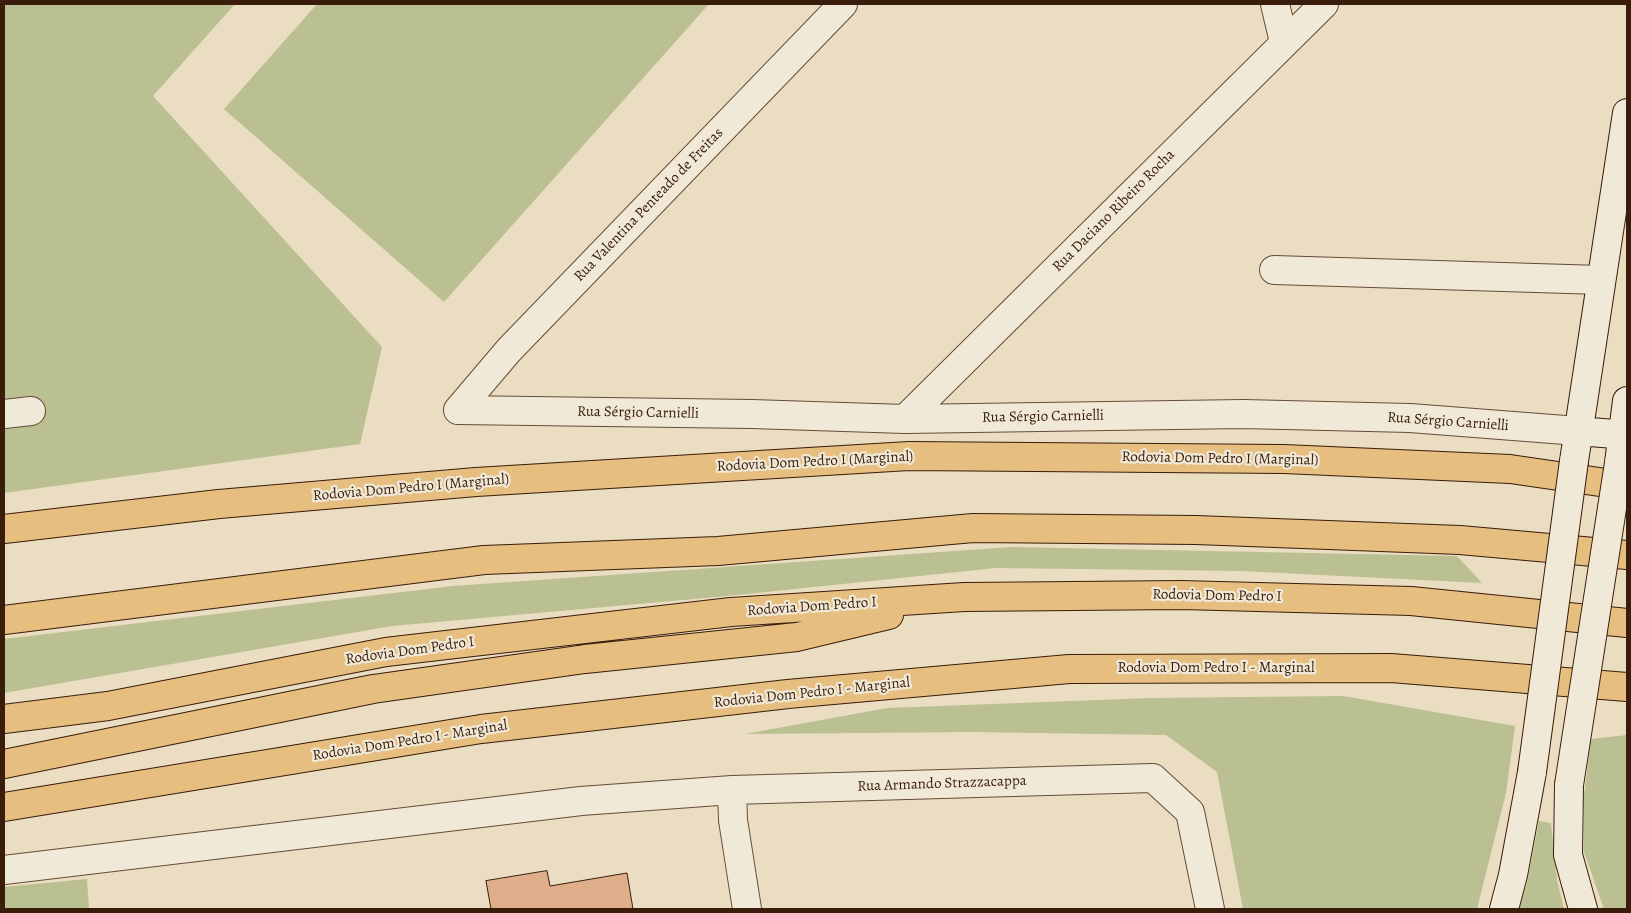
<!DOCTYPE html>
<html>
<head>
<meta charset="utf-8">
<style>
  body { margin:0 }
  #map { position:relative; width:1631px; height:913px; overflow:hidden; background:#eaddc1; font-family:Alegreya,serif }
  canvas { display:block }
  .frame { position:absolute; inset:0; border:5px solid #391c09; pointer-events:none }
</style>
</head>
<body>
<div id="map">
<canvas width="1631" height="913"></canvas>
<div class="frame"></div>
</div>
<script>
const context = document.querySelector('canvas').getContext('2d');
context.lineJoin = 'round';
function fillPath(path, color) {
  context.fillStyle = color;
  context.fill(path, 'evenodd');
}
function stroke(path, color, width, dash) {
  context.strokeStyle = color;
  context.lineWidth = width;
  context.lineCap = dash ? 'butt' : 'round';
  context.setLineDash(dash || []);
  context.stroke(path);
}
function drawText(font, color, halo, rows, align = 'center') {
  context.font = font + ' Alegreya,serif';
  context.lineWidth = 4.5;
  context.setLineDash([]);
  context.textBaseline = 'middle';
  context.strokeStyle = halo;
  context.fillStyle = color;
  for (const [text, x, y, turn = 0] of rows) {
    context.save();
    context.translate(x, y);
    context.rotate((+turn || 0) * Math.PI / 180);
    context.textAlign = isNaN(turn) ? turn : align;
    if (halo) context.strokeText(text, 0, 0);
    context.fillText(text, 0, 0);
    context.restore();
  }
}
fillPath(new Path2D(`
  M 4,4 L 235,4 L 153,96 L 382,347 L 360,444 L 4,493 Z
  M 317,4 L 709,4 L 444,302 L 224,109 Z
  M 1012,547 L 1457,556 L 1482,583 L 1241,571 L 996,568 L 728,596 L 392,626 L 4,693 L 4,639 L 453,586 Z
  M 1343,696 L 1515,726 L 1506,793 L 1477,909 L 1243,909 L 1217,772 L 1166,735 L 972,732 L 745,734 L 887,708 L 1151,698 Z
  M 1627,735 L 1627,909 L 1604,909 L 1584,852 L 1584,796 L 1591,739 Z
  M 1539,821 L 1551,823 L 1557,880 L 1564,909 L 1519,909 L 1527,883 Z
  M 87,879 L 89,909 L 4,909 L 4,887 Z`), '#bac091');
const building = new Path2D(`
  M 547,871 L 550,886 L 627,873 L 633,909 L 491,909 L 486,881 Z`);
fillPath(building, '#dfaf8c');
stroke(building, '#391c09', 1);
const street = new Path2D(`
  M 1275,4 L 1284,42
  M 1274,270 L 1601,280
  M 458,410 L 752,414 L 905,419 L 1243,414 L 1410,418 L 1578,431
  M 458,410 L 509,350 L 843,4
  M 4,414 L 31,411
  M 905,419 L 1324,4
  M 732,790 L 733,820 L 747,909
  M 4,870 L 581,801 L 732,790 L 1153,778 L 1190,812 L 1210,909`);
const secondary = new Path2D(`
  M 1578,431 L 1627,435
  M 1574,461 L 1627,113
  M 1619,463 L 1627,401
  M 1569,785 L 1568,855 L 1583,909
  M 1504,909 L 1513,875 L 1532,772`);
const highway = new Path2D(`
  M 4,529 L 219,504 L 476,482 L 909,456 L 1284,459 L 1510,469 L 1627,486
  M 4,620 L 484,560 L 718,551 L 973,528 L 1196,530 L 1460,540 L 1627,555
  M 4,719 L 108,706 L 386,652 L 731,612 L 964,597 L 1181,595 L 1411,601 L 1627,623
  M 4,764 L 373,689 L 585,659 L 797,637 L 889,615
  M 4,807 L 481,729 L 788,694 L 1069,669 L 1391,668 L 1627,687`);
stroke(street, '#654c37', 30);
stroke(secondary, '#391c09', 30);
stroke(highway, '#391c09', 30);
stroke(street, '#f1e9d7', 28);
stroke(secondary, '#f1e9d7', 28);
stroke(highway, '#e5be80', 28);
const secondaryBridge = new Path2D(`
  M 1532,772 L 1574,461
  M 1569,785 L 1619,463`);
stroke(secondaryBridge, '#391c09', 30, []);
stroke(secondaryBridge, '#f1e9d7', 28);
drawText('15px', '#391c09', '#f1e9d7', [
  ["Rua Valentina Penteado de Freitas",649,205,-46],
  ["Rua Daciano Ribeiro Rocha",1114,211,-45],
  ["Rua Sérgio Carnielli",638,413,1],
  ["Rua Sérgio Carnielli",1043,417,-1],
  ["Rua Sérgio Carnielli",1448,422,4],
  ["Rodovia Dom Pedro I (Marginal)",1220,459,1],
  ["Rodovia Dom Pedro I (Marginal)",815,462,-3],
  ["Rodovia Dom Pedro I (Marginal)",411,488,-5],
  ["Rodovia Dom Pedro I",1217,596,1],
  ["Rodovia Dom Pedro I",812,607,-4],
  ["Rodovia Dom Pedro I",410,651,-8],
  ["Rodovia Dom Pedro I - Marginal",1216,668],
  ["Rodovia Dom Pedro I - Marginal",812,693,-6],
  ["Rodovia Dom Pedro I - Marginal",410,741,-9],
  ["Rua Armando Strazzacappa",942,784,-2]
]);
</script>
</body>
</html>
